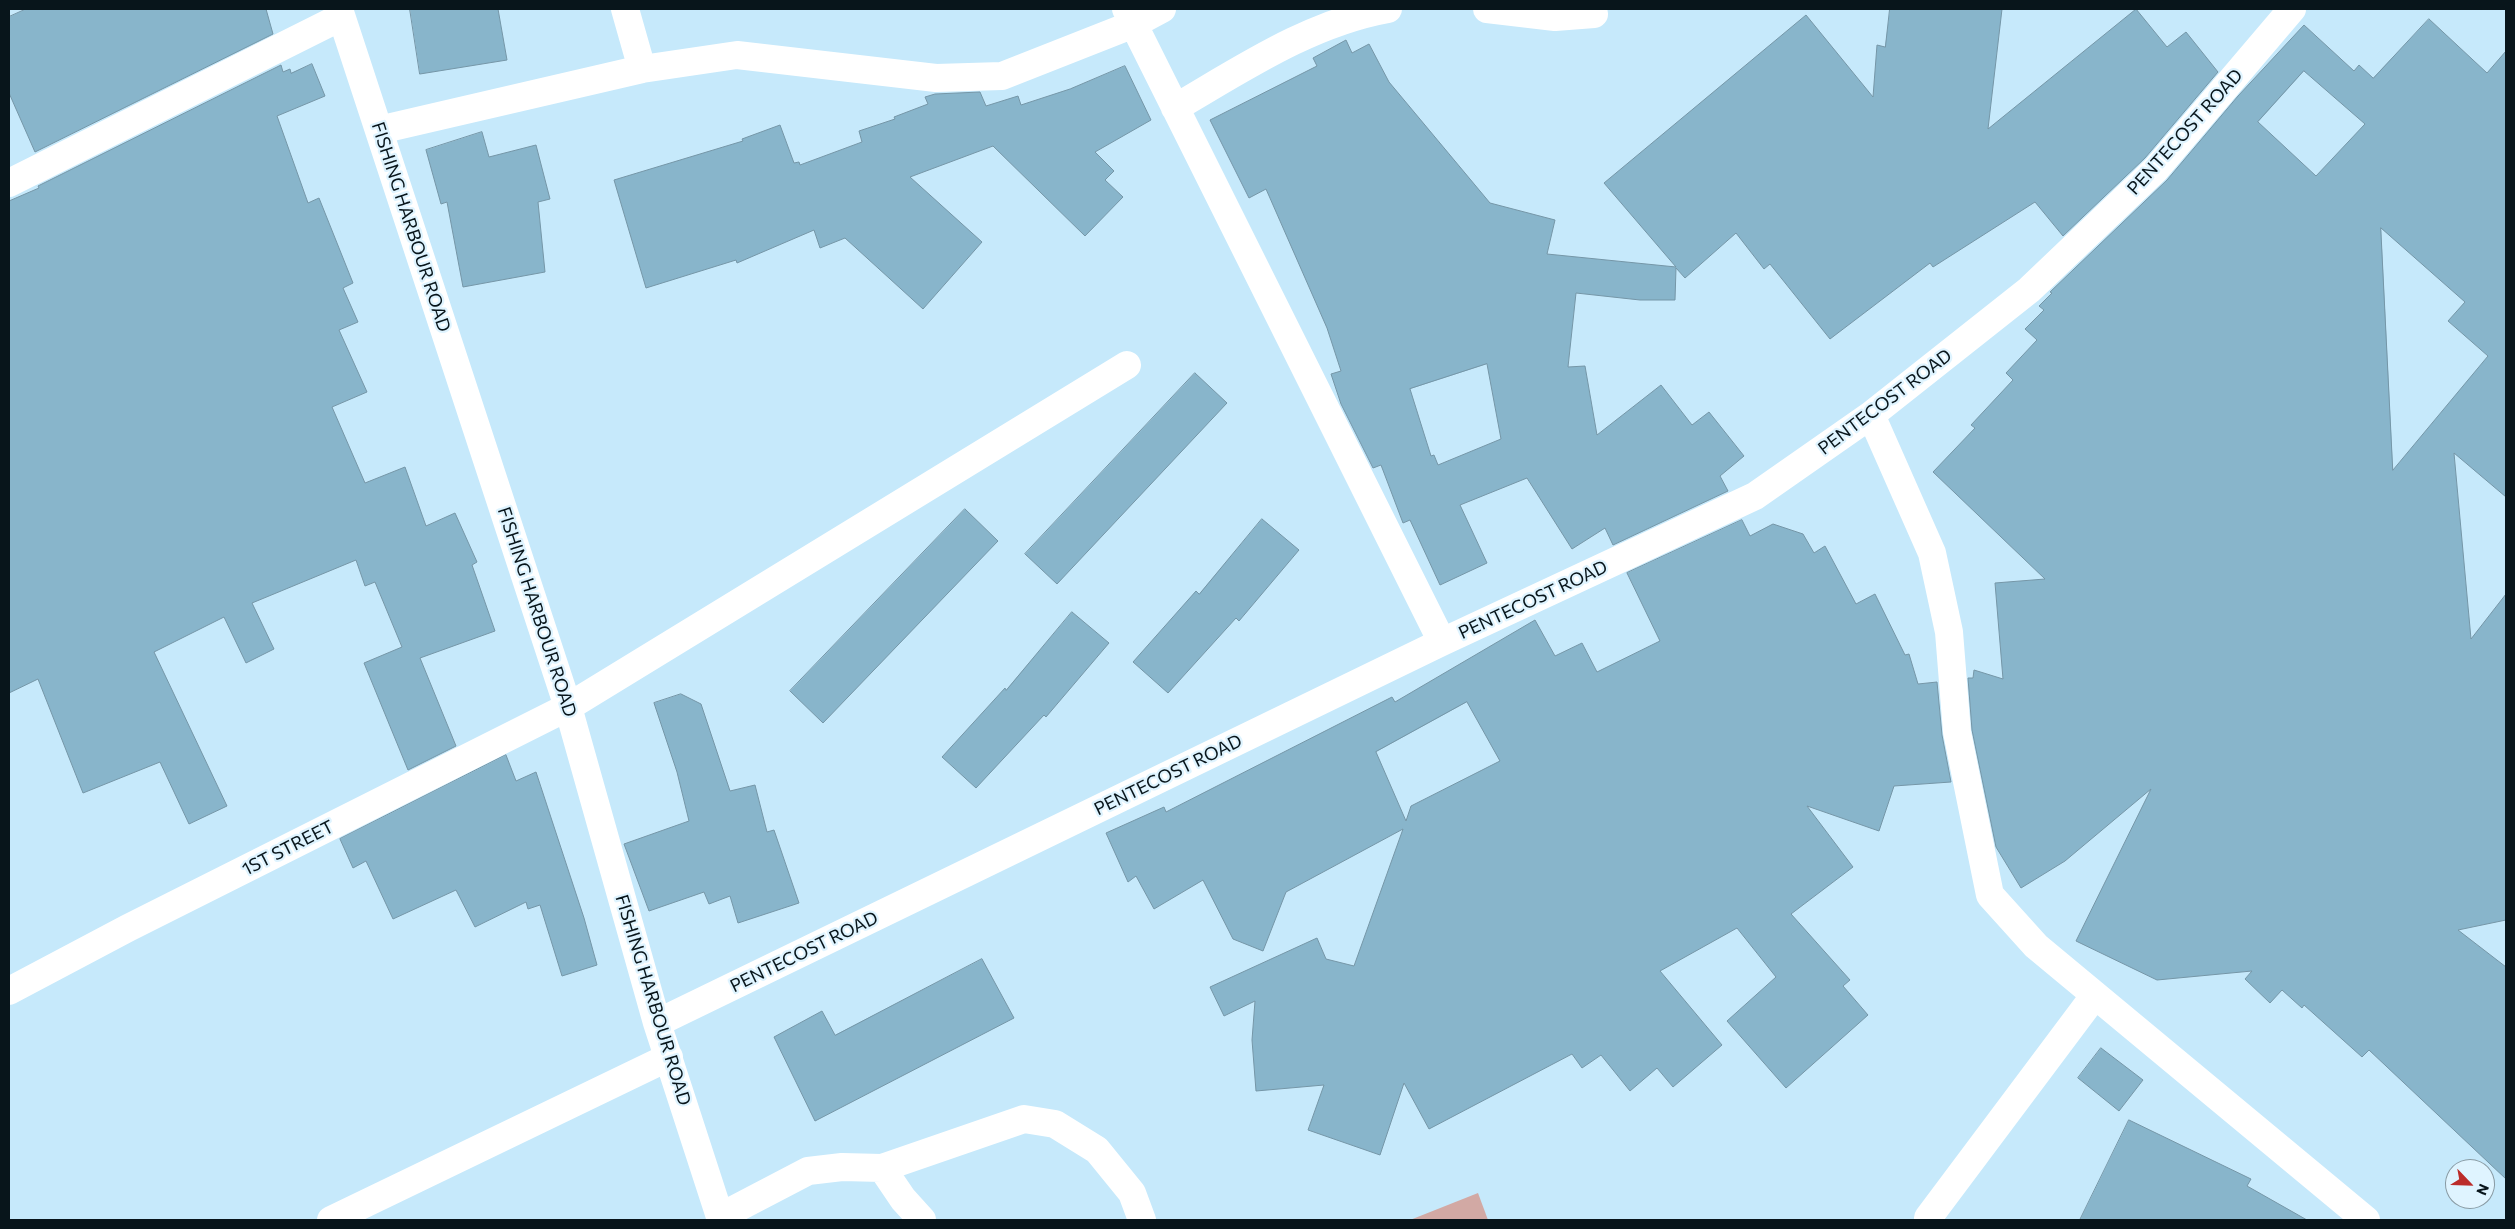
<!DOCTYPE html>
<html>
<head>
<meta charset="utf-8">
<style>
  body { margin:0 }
  #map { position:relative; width:2515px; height:1229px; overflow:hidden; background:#c6e9fb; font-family:Commissioner,sans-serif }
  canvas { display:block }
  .frame { position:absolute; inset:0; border:10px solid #08151b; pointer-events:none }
  .north { position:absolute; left:2445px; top:1159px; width:50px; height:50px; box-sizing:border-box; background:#dff4ff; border:1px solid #899ba4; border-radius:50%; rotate:114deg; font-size:14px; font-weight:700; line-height:20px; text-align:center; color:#08151b }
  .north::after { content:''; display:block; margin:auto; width:18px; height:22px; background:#bb2c2a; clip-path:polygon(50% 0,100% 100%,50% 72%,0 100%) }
</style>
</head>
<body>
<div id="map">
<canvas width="2515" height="1229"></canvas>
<div class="frame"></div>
<div class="north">N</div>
</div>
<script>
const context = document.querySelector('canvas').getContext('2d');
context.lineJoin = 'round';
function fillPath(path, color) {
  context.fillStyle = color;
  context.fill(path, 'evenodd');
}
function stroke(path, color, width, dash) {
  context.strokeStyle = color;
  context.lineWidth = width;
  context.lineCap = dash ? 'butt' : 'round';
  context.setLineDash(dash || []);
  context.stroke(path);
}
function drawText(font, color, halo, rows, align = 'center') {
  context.font = font + ' Commissioner,sans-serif';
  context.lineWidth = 4.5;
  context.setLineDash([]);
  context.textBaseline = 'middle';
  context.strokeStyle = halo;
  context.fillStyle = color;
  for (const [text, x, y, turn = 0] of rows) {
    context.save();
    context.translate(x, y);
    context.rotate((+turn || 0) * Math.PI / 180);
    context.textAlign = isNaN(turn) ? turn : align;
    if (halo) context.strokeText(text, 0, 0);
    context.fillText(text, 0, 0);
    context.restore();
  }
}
fillPath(new Path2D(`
  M 1478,1193 L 1488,1220 L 1410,1220 Z`), '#d2a9a4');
const building = new Path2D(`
  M 26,9 L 266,9 L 273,34 L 35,152 L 9,93 L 9,17 Z
  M 410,9 L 498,9 L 507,60 L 420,74 Z
  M 1890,9 L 2002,9 L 1988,129 L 2136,9 L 2167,47 L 2186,32 L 2218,72 L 2145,158 L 2063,236 L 2035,202 L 1933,267 L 1930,263 L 1830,339 L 1770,264 L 1764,269 L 1736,233 L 1685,278 L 1676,268 L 1675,300 L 1640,300 L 1576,293 L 1568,367 L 1585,366 L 1597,435 L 1661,385 L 1692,425 L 1709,412 L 1744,456 L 1720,476 L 1728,491 L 1613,545 L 1605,528 L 1572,549 L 1527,478 L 1460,505 L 1487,563 L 1440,585 L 1410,520 L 1403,523 L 1381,465 L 1373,468 L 1341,404 L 1331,374 L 1341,371 L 1327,328 L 1266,189 L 1249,198 L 1210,120 L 1317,66 L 1313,58 L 1346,40 L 1352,53 L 1369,44 L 1389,82 L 1490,203 L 1555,220 L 1547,254 L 1676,267 L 1604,183 L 1806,15 L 1873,97 L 1877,45 L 1885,47 ZM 1487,364 L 1501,439 L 1438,465 L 1434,455 L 1431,456 L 1410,389 Z
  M 2429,19 L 2487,73 L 2506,51 L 2506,497 L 2454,453 L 2471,639 L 2506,594 L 2506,920 L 2458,930 L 2506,967 L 2506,1179 L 2369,1050 L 2362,1057 L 2304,1005 L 2302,1008 L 2282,990 L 2270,1003 L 2245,979 L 2252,971 L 2157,980 L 2076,941 L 2151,789 L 2065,861 L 2021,888 L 1996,847 L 1972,730 L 1968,678 L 1973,678 L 1974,670 L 2003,679 L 1995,583 L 2045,579 L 1933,472 L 1975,428 L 1971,425 L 2013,380 L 2006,373 L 2037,340 L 2025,329 L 2044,310 L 2039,306 L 2052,293 L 2050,292 L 2167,180 L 2238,96 L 2304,25 L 2354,71 L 2359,65 L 2373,78 ZM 2304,71 L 2365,124 L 2316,176 L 2258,122 ZM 2381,228 L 2465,302 L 2448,321 L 2488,356 L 2393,470 Z
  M 312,64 L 325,96 L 277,116 L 308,203 L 319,198 L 353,283 L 343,288 L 358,322 L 339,330 L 367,392 L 332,407 L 365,483 L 405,467 L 426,526 L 455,513 L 477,562 L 472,565 L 495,631 L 420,658 L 456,746 L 408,770 L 364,663 L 402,647 L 375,582 L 365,586 L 356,560 L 252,603 L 274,649 L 246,663 L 224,617 L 154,652 L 227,806 L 189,824 L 160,762 L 83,793 L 38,679 L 9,693 L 9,201 L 39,188 L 38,186 L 281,65 L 283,72 L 290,69 L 291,73 Z
  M 1125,66 L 1151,120 L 1095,152 L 1114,171 L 1105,180 L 1123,197 L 1085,236 L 993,146 L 910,177 L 982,242 L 923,309 L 845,238 L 820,248 L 814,230 L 737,263 L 736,260 L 646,288 L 614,180 L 743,141 L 742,139 L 780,125 L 794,163 L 799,162 L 800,165 L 862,142 L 859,131 L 895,119 L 894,117 L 928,104 L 925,97 L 935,94 L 980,92 L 986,106 L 1018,96 L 1021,105 L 1070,89 Z
  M 482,132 L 489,157 L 536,145 L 550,199 L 538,202 L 545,272 L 463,287 L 447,202 L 441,204 L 426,150 Z
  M 1195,373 L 1227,403 L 1057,584 L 1025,554 Z
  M 965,509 L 998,541 L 823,723 L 790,691 Z
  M 1262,519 L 1299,550 L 1239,621 L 1236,618 L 1168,693 L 1133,662 L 1196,591 L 1199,594 Z
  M 1742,520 L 1750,536 L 1773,524 L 1803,534 L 1814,553 L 1825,546 L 1856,604 L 1875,594 L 1905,655 L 1909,654 L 1918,684 L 1937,682 L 1942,735 L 1951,782 L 1894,786 L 1879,831 L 1807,806 L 1853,867 L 1791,914 L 1850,980 L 1843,986 L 1868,1015 L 1786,1088 L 1727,1021 L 1776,977 L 1737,928 L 1660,971 L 1722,1045 L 1673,1087 L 1657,1068 L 1630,1091 L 1601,1055 L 1582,1068 L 1572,1054 L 1429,1129 L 1404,1083 L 1380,1155 L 1308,1130 L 1324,1085 L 1256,1091 L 1252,1040 L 1255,1001 L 1224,1016 L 1210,987 L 1317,938 L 1326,959 L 1354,966 L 1403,829 L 1286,892 L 1263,951 L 1233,939 L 1203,880 L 1154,909 L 1136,876 L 1128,882 L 1106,833 L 1164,807 L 1166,812 L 1392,697 L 1395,702 L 1535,620 L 1555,656 L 1582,643 L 1597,672 L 1660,641 L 1627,573 ZM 1467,702 L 1500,761 L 1411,806 L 1406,821 L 1376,752 Z
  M 1072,612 L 1109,643 L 1046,717 L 1044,715 L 976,788 L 942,757 L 1005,688 L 1006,690 Z
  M 681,694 L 701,704 L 730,791 L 755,785 L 767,832 L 774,830 L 799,903 L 738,923 L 730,896 L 709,904 L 704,892 L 649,911 L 624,844 L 689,821 L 677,772 L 654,703 Z
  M 506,755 L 516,781 L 536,772 L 584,918 L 597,965 L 562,976 L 540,905 L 528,909 L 526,902 L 475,927 L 456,890 L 393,919 L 366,861 L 353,868 L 340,839 Z
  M 982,959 L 1014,1018 L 815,1121 L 774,1037 L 822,1011 L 835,1035 Z
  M 2101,1048 L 2143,1080 L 2119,1111 L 2078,1078 Z
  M 2129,1120 L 2251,1179 L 2247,1186 L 2307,1220 L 2080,1220 Z`);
fillPath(building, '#88b5cb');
stroke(building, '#7596a7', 1);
stroke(new Path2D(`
  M 339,9 L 568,707 L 657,1023 L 721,1220
  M 625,9 L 642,69
  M 1126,9 L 1442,642
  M 1487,9 L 1555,17 L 1594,14
  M 1175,108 C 1242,69 1310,23 1388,9
  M 379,130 L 642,69 L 737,55 L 936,78 L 1002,76 L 1134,24 L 1162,9
  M 9,183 L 341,17
  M 1871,415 L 1932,553 L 1949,632 L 1957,732 L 1990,895 L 2036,946 L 2366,1220
  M 9,991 L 128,928 L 568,707 L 1127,365
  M 657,1023 L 1442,642 L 1755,496 L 1871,415 L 2029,290 L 2156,169 L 2292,9
  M 882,1168 L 1024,1119 L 1055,1124 L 1097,1150 L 1132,1193 L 1142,1220
  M 720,1217 L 808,1171 L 842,1167 L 882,1168 L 903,1199 L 922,1220
  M 1928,1218 L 2095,995
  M 331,1220 L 669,1057`), '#fff', 28);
drawText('18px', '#08151b', '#dff4ff', [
  ["PENTECOST ROAD",2185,132,-48],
  ["FISHING HARBOUR ROAD",411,227,72],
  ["PENTECOST ROAD",1885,402,-37],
  ["PENTECOST ROAD",1533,600,-25],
  ["FISHING HARBOUR ROAD",537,612,72],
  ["PENTECOST ROAD",1168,775,-26],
  ["1ST STREET",288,848,-27],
  ["PENTECOST ROAD",804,952,-26],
  ["FISHING HARBOUR ROAD",653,1000,73]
]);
</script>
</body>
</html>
